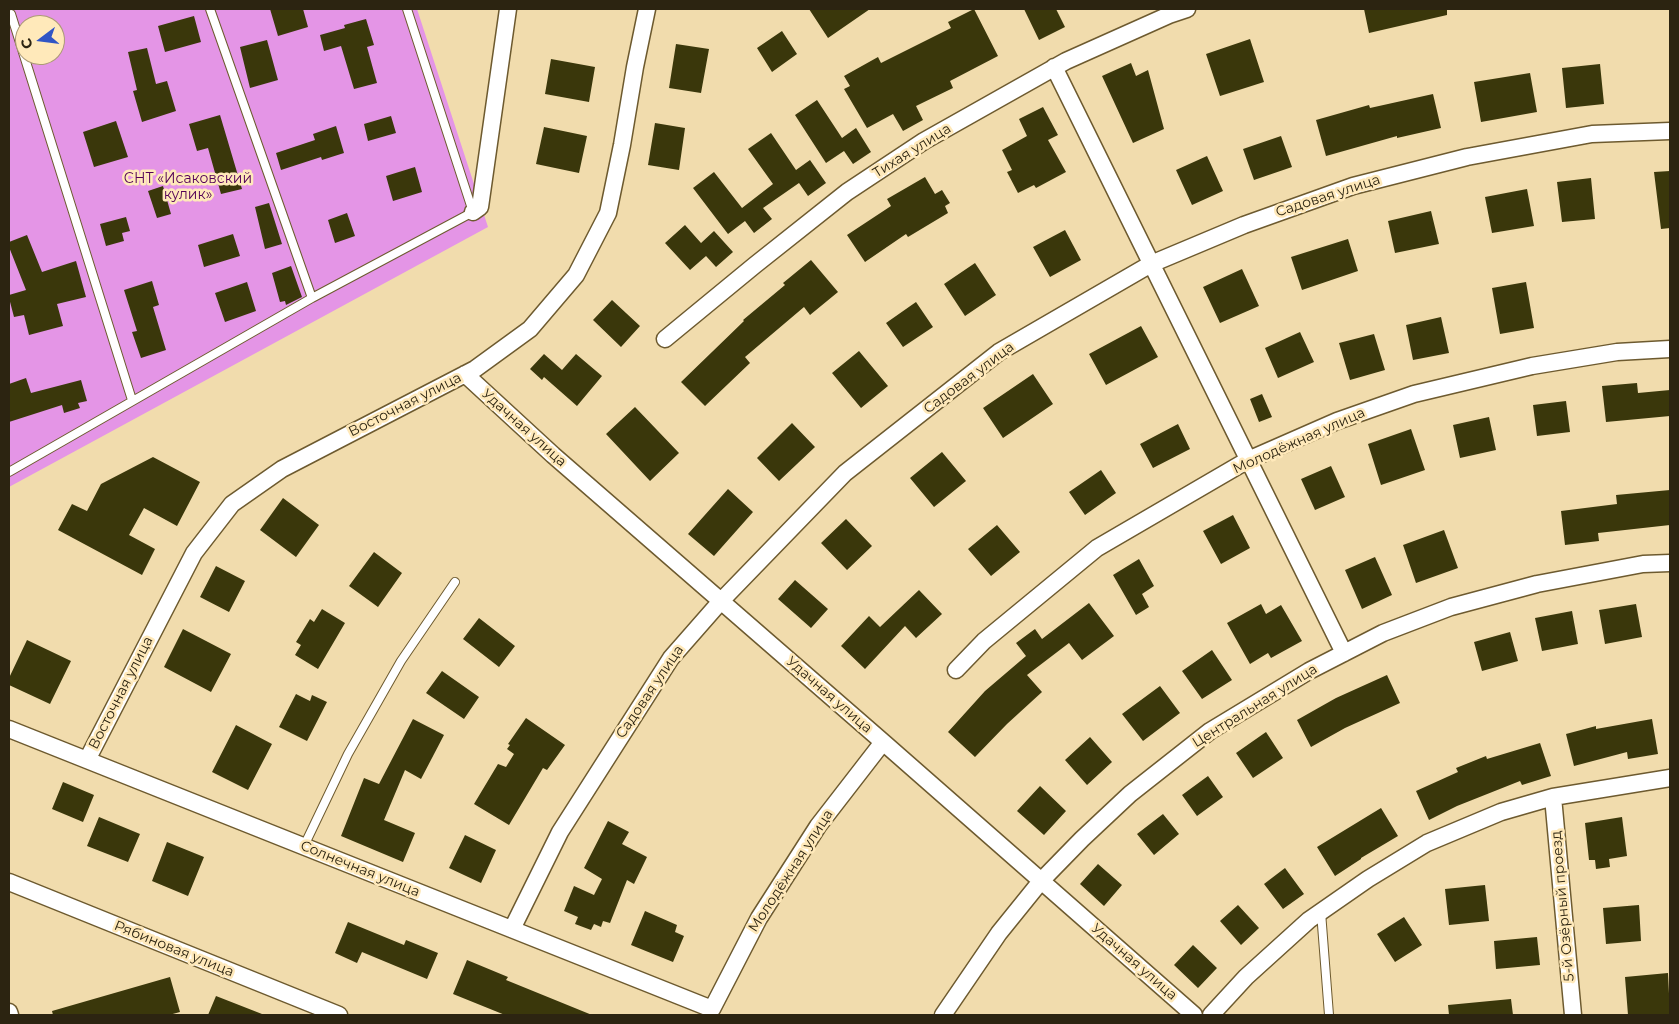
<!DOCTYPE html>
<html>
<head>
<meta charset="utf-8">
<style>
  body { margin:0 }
  #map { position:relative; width:1679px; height:1024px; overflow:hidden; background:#f1dcad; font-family:Montserrat,sans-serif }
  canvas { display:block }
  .frame { position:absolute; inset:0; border:10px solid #2c2411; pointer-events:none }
  .north { position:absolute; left:15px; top:15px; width:50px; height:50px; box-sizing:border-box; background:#ffe9ba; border:1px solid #ab9a76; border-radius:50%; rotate:255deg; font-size:14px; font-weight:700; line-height:20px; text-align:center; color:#2c2411 }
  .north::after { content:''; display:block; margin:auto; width:18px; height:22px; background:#3055c5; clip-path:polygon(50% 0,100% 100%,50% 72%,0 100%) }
</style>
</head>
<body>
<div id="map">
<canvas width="1679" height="1024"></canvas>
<div class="frame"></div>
<div class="north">С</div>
</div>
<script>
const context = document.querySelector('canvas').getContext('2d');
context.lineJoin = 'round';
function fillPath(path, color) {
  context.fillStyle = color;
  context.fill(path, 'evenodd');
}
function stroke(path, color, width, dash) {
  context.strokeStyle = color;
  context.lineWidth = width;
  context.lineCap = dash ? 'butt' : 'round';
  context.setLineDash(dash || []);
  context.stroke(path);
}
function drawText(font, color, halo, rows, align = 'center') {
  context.font = font + ' Montserrat,sans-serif';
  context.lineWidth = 5;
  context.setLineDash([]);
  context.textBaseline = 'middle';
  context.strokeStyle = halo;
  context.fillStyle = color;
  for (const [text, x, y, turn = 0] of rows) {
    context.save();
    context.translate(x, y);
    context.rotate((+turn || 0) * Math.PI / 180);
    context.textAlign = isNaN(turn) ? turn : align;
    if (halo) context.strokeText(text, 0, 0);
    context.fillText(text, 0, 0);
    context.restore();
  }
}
fillPath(new Path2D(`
  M 9,9 L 417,9 L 488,227 L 9,487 ZM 25,25 L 55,25 L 55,55 L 25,55 Z`), '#e495e6');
fillPath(new Path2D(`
  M 270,9 L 303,9 L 308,27 L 278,36 Z
  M 809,9 L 870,9 L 828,38 Z
  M 974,9 L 998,56 L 950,81 L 953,88 L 916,106 L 923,120 L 903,131 L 893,114 L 867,128 L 844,89 L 850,86 L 844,76 L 878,57 L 881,63 L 951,28 L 948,22 Z
  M 1024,9 L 1056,9 L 1065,27 L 1039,40 Z
  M 1364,9 L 1447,9 L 1447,15 L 1369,33 Z
  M 194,16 L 201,42 L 165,52 L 158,26 Z
  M 366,19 L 374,45 L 367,47 L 377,83 L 354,89 L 341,46 L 324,51 L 320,35 L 345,28 L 344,25 Z
  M 782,31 L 797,54 L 772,72 L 757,48 Z
  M 1250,39 L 1264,82 L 1220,96 L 1206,54 Z
  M 267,40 L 278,80 L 250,88 L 240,47 Z
  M 676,44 L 709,49 L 701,93 L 669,88 Z
  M 147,48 L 156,84 L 167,81 L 176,111 L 142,122 L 133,91 L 137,90 L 128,52 Z
  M 551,59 L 595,67 L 589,102 L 545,94 Z
  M 1131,63 L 1136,76 L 1148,70 L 1164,129 L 1133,143 L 1102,76 Z
  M 1600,64 L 1604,104 L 1566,108 L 1562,68 Z
  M 1530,73 L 1537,112 L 1481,122 L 1474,82 Z
  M 1433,94 L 1441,128 L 1397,138 L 1397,136 L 1326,156 L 1316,120 L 1369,105 L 1370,108 Z
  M 817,100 L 842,138 L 856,128 L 871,152 L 853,164 L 844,151 L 826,163 L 795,115 Z
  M 1043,107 L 1058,135 L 1048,140 L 1066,172 L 1036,188 L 1034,185 L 1018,193 L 1007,172 L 1012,170 L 1002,150 L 1027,136 L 1019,119 Z
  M 220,115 L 242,189 L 221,194 L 208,148 L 197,151 L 189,124 Z
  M 391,116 L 396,133 L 368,141 L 364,124 Z
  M 116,121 L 128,157 L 94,167 L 83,132 Z
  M 655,123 L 685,128 L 679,170 L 648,165 Z
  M 336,126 L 344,153 L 322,160 L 321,157 L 281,170 L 276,153 L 315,140 L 313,134 Z
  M 544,127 L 587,136 L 579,173 L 536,164 Z
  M 771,133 L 796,170 L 810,160 L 826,183 L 808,196 L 799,183 L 763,208 L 772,219 L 754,233 L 745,221 L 728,234 L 693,188 L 714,172 L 742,208 L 773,184 L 748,149 Z
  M 1281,136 L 1292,167 L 1254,180 L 1243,149 Z
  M 1207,156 L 1223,191 L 1192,205 L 1176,170 Z
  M 415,167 L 422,192 L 393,201 L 386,176 Z
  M 1670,171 L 1670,228 L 1661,229 L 1654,172 Z
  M 925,177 L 935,194 L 942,190 L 950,203 L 945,206 L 948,213 L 908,237 L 906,234 L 865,262 L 847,235 L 891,206 L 887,199 Z
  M 1591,178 L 1595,219 L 1562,222 L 1557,182 Z
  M 163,186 L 171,214 L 157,218 L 148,191 Z
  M 1527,189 L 1534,226 L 1492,233 L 1485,197 Z
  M 269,203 L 282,244 L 265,249 L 255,207 Z
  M 1431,211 L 1439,244 L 1395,253 L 1388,221 Z
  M 347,213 L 355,236 L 335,243 L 328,220 Z
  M 126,217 L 130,231 L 122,233 L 124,241 L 106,246 L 100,224 Z
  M 685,225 L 701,243 L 714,231 L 733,252 L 716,267 L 706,256 L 690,270 L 665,243 Z
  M 1065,230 L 1081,260 L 1050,277 L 1033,247 Z
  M 233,234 L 240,256 L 204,267 L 198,245 Z
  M 27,235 L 42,272 L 76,261 L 86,297 L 57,304 L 63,326 L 29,335 L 24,315 L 14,317 L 9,298 L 9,295 L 26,290 L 9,247 L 9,242 Z
  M 1348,239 L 1358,271 L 1302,290 L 1291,257 Z
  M 811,260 L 838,292 L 810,315 L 804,307 L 745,357 L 750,363 L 705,406 L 681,382 L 744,321 L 743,320 L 785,285 L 783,283 Z
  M 975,263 L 996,295 L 965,316 L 944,284 Z
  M 291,266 L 302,297 L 286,305 L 285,301 L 280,302 L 272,273 Z
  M 1242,269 L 1259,306 L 1220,323 L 1203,287 Z
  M 152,281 L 159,305 L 153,307 L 166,350 L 141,358 L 132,332 L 137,331 L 124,290 Z
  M 247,282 L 256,311 L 225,322 L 215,293 Z
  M 1526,282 L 1534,328 L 1500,334 L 1492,288 Z
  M 612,300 L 640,326 L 621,347 L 593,320 Z
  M 916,302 L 933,327 L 903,347 L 886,323 Z
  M 1441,317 L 1449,353 L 1413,360 L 1406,325 Z
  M 1141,326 L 1158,357 L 1106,385 L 1089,354 Z
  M 1300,332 L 1314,362 L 1278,378 L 1265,348 Z
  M 1374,334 L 1385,370 L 1350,380 L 1339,343 Z
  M 859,351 L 888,386 L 861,408 L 832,373 Z
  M 544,354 L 562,370 L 576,354 L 602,376 L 577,406 L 544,377 L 542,380 L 530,369 Z
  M 1033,374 L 1053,404 L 1003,438 L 983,408 Z
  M 26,378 L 31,393 L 81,380 L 87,401 L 78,403 L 80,408 L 64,413 L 62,405 L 9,422 L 9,384 Z
  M 1637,383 L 1638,393 L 1670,390 L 1670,416 L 1606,422 L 1602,386 Z
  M 1262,394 L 1272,417 L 1259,422 L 1250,399 Z
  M 1566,401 L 1570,432 L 1537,436 L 1533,405 Z
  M 635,407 L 679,453 L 650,481 L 606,434 Z
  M 1489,417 L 1496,450 L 1460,458 L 1453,425 Z
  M 792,423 L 815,447 L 779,481 L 757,458 Z
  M 1178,424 L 1190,449 L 1153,468 L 1140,444 Z
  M 1411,429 L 1425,470 L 1381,485 L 1368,444 Z
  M 942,452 L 966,481 L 934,507 L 910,478 Z
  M 153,457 L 200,482 L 177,526 L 144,508 L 129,535 L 155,549 L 142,575 L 58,530 L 72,504 L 87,511 L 101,484 Z
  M 1331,466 L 1345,497 L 1315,510 L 1301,479 Z
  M 1101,470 L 1116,493 L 1085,515 L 1069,492 Z
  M 728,489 L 753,512 L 714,556 L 688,534 Z
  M 1670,490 L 1670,525 L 1598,533 L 1599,541 L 1565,545 L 1561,511 L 1617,504 L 1616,495 Z
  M 283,498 L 319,525 L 296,557 L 260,530 Z
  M 1233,515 L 1250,548 L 1221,564 L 1203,531 Z
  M 846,519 L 872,546 L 847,570 L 821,543 Z
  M 997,525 L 1020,552 L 991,576 L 968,549 Z
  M 1444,530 L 1458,568 L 1416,583 L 1403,545 Z
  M 374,552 L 402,573 L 378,607 L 349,586 Z
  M 1375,557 L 1392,595 L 1362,609 L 1345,570 Z
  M 1139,559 L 1154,586 L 1142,594 L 1149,607 L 1136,615 L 1113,575 Z
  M 216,566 L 245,581 L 229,612 L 200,597 Z
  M 795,580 L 828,609 L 811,628 L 778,599 Z
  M 919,590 L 942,614 L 916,638 L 905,626 L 865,669 L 841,646 L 869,616 L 880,627 Z
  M 1089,603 L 1114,636 L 1082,660 L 1069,643 L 1027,675 L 1042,692 L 1007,724 L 975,757 L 948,732 L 985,691 L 1026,656 L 1016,643 L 1035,629 L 1042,639 Z
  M 1261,604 L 1266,614 L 1281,605 L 1302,641 L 1271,658 L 1268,653 L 1250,664 L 1227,623 Z
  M 1636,604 L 1642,637 L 1605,644 L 1599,610 Z
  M 322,609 L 345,623 L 318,669 L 295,655 L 301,645 L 296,642 L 310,619 L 314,622 Z
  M 1572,611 L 1578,644 L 1542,651 L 1535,618 Z
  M 479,618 L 515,646 L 499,667 L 463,639 Z
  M 183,629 L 231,654 L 211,692 L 164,667 Z
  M 1510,632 L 1518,661 L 1482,671 L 1474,642 Z
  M 27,640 L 71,661 L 50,704 L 9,685 L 9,678 Z
  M 1212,650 L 1232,680 L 1202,699 L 1182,671 Z
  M 442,671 L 479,697 L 464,719 L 426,693 Z
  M 1387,675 L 1400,703 L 1345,728 L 1311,747 L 1297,720 L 1336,698 Z
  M 1160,686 L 1180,713 L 1143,741 L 1122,714 Z
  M 296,694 L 310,701 L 312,695 L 327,702 L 307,741 L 279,727 Z
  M 526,718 L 565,745 L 547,770 L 543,768 L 509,825 L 474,804 L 498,764 L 506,767 L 514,754 L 507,749 L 510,745 L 508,744 Z
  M 413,719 L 444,735 L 421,779 L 405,770 L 384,820 L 415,833 L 403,862 L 341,836 L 364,778 L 379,784 Z
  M 1652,719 L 1658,754 L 1628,759 L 1627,752 L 1574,766 L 1566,734 L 1596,726 L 1596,729 Z
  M 236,725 L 272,744 L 248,790 L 212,772 Z
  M 1266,732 L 1283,758 L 1253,778 L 1236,753 Z
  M 1090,737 L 1112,762 L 1087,785 L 1065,760 Z
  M 1540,743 L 1551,776 L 1522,785 L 1520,781 L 1457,806 L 1429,820 L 1416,791 L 1458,772 L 1456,768 L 1486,756 L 1487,759 Z
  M 1208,776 L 1223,797 L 1197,816 L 1182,795 Z
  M 63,782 L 94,795 L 83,822 L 52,809 Z
  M 1040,786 L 1066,811 L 1044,835 L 1017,811 Z
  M 1381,808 L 1398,836 L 1361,858 L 1361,859 L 1335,876 L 1317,847 Z
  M 1163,814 L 1179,834 L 1154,855 L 1137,834 Z
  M 99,817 L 140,834 L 128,862 L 87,846 Z
  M 1622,817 L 1627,856 L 1609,859 L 1610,867 L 1596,869 L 1595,860 L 1589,860 L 1585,823 Z
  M 608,821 L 629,832 L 622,844 L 647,857 L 634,884 L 627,880 L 610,923 L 603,921 L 601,927 L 594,924 L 591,930 L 575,924 L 578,917 L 564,911 L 574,886 L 594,895 L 602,879 L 584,868 Z
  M 465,835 L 496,850 L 481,883 L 449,868 Z
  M 167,842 L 204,857 L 188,896 L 152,881 Z
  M 1098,864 L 1122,885 L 1104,906 L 1080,884 Z
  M 1285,868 L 1304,894 L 1283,909 L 1264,884 Z
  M 1485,885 L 1489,921 L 1449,925 L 1445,889 Z
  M 1238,905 L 1259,928 L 1241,945 L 1220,921 Z
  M 1639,905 L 1641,941 L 1606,944 L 1603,908 Z
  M 645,911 L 677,925 L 675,932 L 684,936 L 673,962 L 631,945 Z
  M 1404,917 L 1422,945 L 1395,962 L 1377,934 Z
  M 348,922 L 404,945 L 406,940 L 438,953 L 427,979 L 362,952 L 357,963 L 335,953 Z
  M 1537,937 L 1540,965 L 1496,969 L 1494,941 Z
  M 1193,945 L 1217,968 L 1198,988 L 1174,965 Z
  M 467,960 L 508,977 L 506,980 L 592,1015 L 505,1015 L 453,994 Z
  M 1668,973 L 1670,1014 L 1628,1015 L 1625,977 Z
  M 170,977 L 180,1012 L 169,1015 L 53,1015 L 52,1011 Z
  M 216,996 L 262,1014 L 262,1015 L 208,1015 Z
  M 1511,999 L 1513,1015 L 1449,1015 L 1448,1005 Z`), '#3a370b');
const service = new Path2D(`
  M 210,9 L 312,298
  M 11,14 L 132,400
  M 9,472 L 312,298 L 473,212 L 407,9
  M 304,846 L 348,754 L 401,661 L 455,582
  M 1321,912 L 1329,1015`);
const minor = new Path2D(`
  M 1054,67 L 1344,653
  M 473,212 L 480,207 L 508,9
  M 665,339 L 755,265 L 847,192 L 924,141 L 1066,61 L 1169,15 L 1187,9
  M 465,374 L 553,455 L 883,742 L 1194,1015
  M 956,670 L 984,641 L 1097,548 L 1248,460 L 1337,421 L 1414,394 L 1532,366 L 1617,352 L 1670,349
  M 9,729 L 712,1009 L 759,918 L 818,826 L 883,742
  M 87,760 L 194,553 L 232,504 L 282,469 L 475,369 L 530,329 L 576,275 L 608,213 L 622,145 L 635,67 L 647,9
  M 1553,797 L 1573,1015
  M 9,882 L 339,1015
  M 512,929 L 560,832 L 671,658 L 721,601 L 845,473 L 999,352 L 1151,264 L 1244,225 L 1353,186 L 1467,157 L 1592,134 L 1670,131
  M 9,1012 L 10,1015
  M 943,1015 L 999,933 L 1041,881 L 1082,839 L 1130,794 L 1210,731 L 1309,671 L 1383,633 L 1451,607 L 1537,584 L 1643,564 L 1670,563
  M 1211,1015 L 1246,977 L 1309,920 L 1368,879 L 1427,843 L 1501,812 L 1553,797 L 1670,778`);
stroke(service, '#6d5a2f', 10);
stroke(minor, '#6d5a2f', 19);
stroke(service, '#fff', 8);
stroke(minor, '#fff', 16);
drawText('14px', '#2c2411', '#ffe9ba', [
  ["Тихая улица",912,151,-32],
  ["Садовая улица",1328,196,-18],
  ["Садовая улица",969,378,-37],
  ["Восточная улица",405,405,-27],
  ["Удачная улица",524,428,42],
  ["Молодёжная улица",1299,441,-24],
  ["Садовая улица",650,692,-56],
  ["Восточная улица",121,693,-63],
  ["Удачная улица",829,695,41],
  ["Центральная улица",1255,706,-32],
  ["Солнечная улица",360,869,22],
  ["Молодёжная улица",791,871,-57],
  ["5-й Озёрный проезд",1563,906,-95],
  ["Рябиновая улица",174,949,22],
  ["Удачная улица",1134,962,41]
]);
drawText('14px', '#530057', '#ffe9ba', [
  ["СНТ «Исаковский",188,179],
  ["кулик»",188,195]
]);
</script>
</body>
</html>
